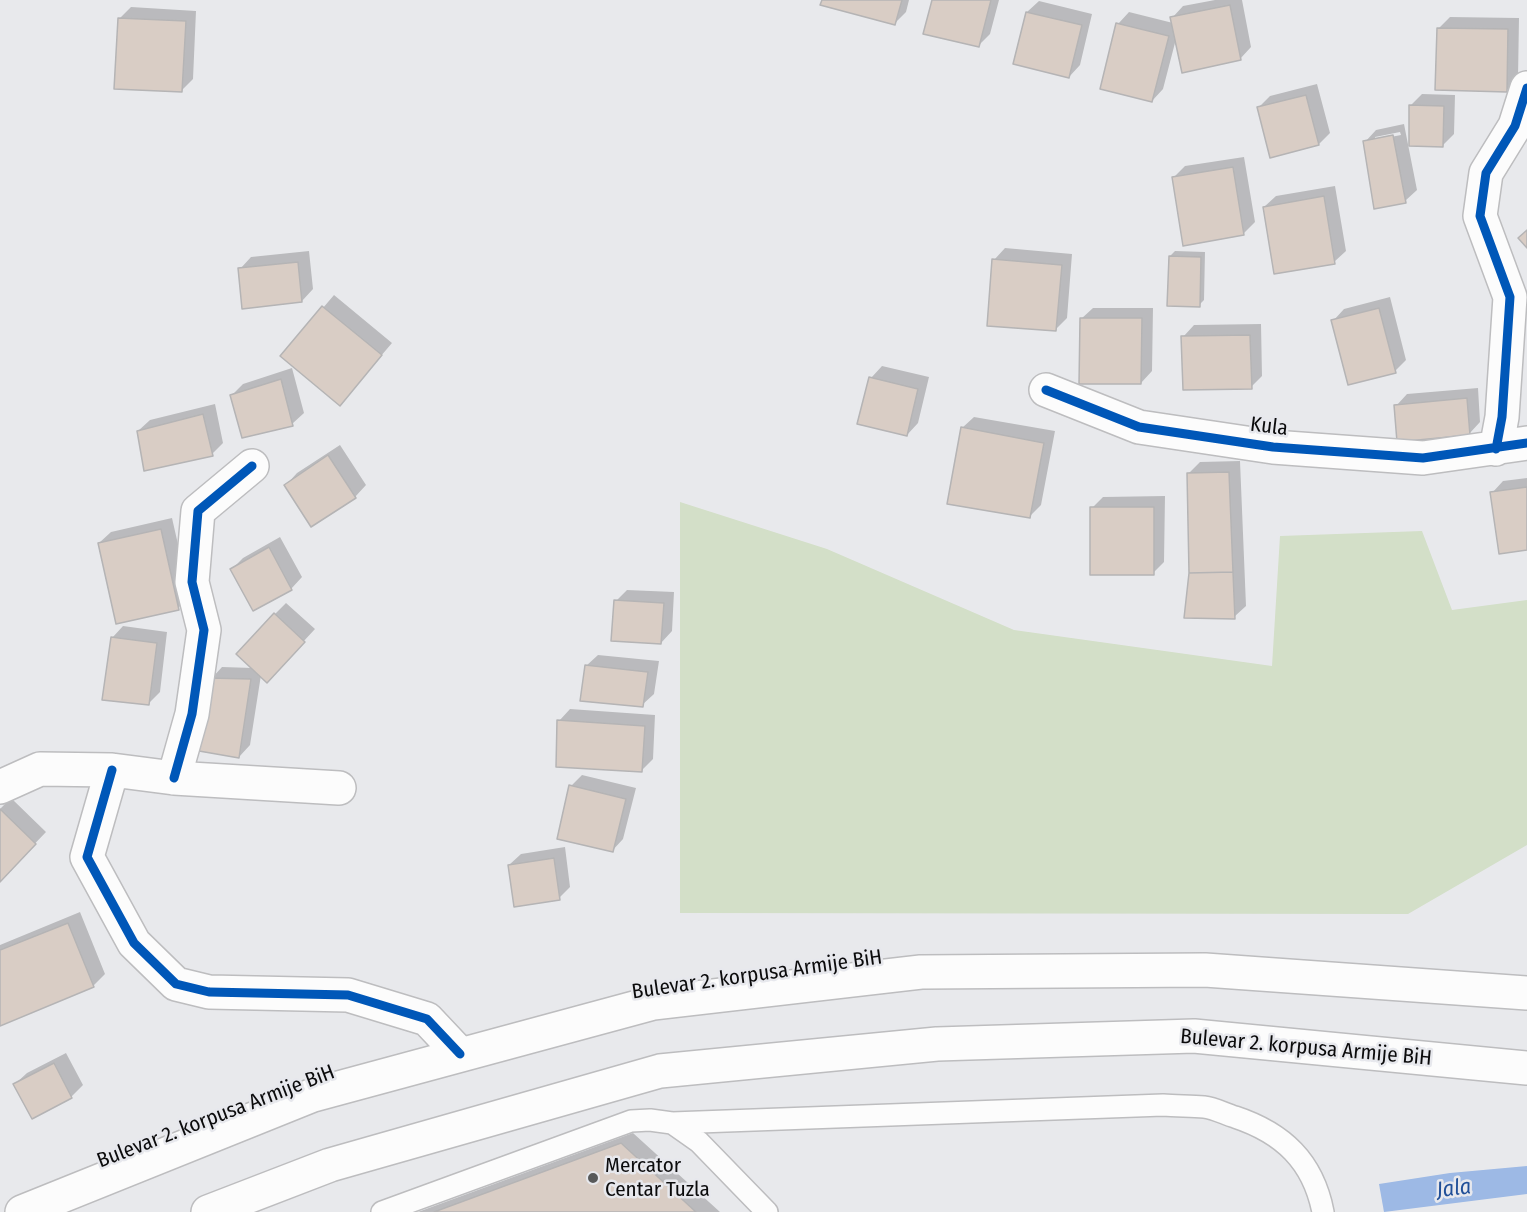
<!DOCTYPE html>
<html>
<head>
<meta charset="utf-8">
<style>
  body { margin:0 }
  canvas { display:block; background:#e8e9ec }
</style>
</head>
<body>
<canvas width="1527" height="1212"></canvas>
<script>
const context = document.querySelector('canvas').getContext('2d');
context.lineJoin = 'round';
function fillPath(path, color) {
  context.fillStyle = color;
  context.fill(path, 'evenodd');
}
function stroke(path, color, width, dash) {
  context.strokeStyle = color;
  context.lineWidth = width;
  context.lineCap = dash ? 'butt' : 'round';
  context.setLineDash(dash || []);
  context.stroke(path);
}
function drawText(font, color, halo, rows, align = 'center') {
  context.font = font + ' "Fira Sans Condensed",sans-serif';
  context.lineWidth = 5;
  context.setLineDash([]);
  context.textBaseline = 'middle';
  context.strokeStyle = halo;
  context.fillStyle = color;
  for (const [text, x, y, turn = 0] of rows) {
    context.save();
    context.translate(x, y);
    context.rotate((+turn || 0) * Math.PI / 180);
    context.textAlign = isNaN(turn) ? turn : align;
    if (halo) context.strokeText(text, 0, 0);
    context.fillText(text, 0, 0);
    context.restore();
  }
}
fillPath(new Path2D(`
  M 680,502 L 827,549 L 1014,630 L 1272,666 L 1280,536 L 1422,531 L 1452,610 L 1527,600 L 1527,845 L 1408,914 L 680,913 Z`), '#d3dfc8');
fillPath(new Path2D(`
  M 1527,1166 L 1527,1194 L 1384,1212 L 1379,1184 L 1450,1173 Z`), '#9db9e5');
fillPath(new Path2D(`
  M 823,0 L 909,0 L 906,12 L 895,23 Z
  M 933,0 L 999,0 L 990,34 L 979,45 Z
  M 1215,0 L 1242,0 L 1251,47 L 1240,59 L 1176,39 L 1163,89 L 1152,101 L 1118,24 L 1129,12 L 1173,23 L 1172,18 L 1183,6 Z
  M 1039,1 L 1092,14 L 1080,65 L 1069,77 L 1027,12 Z
  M 131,7 L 196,11 L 193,79 L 182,90 L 119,19 Z
  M 1450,17 L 1519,18 L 1518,79 L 1507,90 L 1438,29 Z
  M 1317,84 L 1330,133 L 1319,144 L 1259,107 L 1270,96 Z
  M 1422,94 L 1455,95 L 1454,134 L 1443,145 L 1411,105 Z
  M 1404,124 L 1417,190 L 1405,201 L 1365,142 L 1376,130 ZM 1400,132 L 1401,135 L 1375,140 L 1375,137 Z
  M 1244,157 L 1255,222 L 1243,234 L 1173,178 L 1185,166 Z
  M 1335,186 L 1346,251 L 1334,262 L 1264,207 L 1276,196 Z
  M 1005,248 L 1072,254 L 1067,318 L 1055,330 L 994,260 Z
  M 309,251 L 313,289 L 302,301 L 240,269 L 251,257 Z
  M 1175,251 L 1205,252 L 1204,300 L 1199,305 L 1170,256 Z
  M 334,295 L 392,343 L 340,404 L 282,356 Z
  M 1390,297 L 1406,360 L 1395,371 L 1333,321 L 1344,309 Z
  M 1093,308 L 1153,308 L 1152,371 L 1141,383 L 1081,319 Z
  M 1261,324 L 1262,376 L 1251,387 L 1183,337 L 1194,325 Z
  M 882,366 L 929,377 L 918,423 L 907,435 L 871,378 Z
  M 292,368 L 304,413 L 292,424 L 232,395 L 243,384 Z
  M 1478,388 L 1480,422 L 1469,434 L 1396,406 L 1407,394 Z
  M 215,404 L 223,443 L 212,454 L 138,431 L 150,420 Z
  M 974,417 L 1055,431 L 1041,505 L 1029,517 L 962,428 Z
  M 340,445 L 366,485 L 355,497 L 286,485 L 297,473 Z
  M 1240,461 L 1246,606 L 1234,617 L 1190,573 L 1188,474 L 1200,462 Z
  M 1527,478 L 1527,548 L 1492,493 L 1503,481 Z
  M 1165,496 L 1164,562 L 1153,573 L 1092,508 L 1103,497 Z
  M 172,518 L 190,597 L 178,608 L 99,543 L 111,532 Z
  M 280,537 L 302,577 L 291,589 L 232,569 L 243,558 Z
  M 627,590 L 674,592 L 672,631 L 661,643 L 616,601 Z
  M 286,603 L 315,629 L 278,669 L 261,675 L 250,745 L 239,757 L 211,679 L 222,667 L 253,668 L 275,614 Z
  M 123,626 L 167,632 L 160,692 L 148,704 L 112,638 Z
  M 598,655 L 659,661 L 654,694 L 642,705 L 586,666 Z
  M 570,709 L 655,715 L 653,759 L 642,770 L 559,721 Z
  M 582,775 L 636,788 L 623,839 L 612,851 L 571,786 Z
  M 11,798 L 46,832 L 0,880 L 0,809 Z
  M 565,847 L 570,887 L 559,898 L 509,865 L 521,854 Z
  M 80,912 L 105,974 L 93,986 L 0,1024 L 0,945 Z
  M 66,1053 L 83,1085 L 71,1097 L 15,1084 L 27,1073 Z
  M 633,1133 L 720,1212 L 418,1212 Z`), '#0003');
const building = new Path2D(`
  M 822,0 L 902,0 L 895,25 L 820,5 Z
  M 932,0 L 991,0 L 979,47 L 923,34 Z
  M 1230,5 L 1241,60 L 1182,73 L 1170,17 Z
  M 1026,12 L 1082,25 L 1069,78 L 1013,64 Z
  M 118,18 L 186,21 L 182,92 L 114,89 Z
  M 1116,23 L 1169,36 L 1152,102 L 1100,89 Z
  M 1437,28 L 1508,29 L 1507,92 L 1435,90 Z
  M 1306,95 L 1319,145 L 1270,158 L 1257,107 Z
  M 1409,105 L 1444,106 L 1443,147 L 1409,146 Z
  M 1393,135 L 1406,203 L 1374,209 L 1363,141 Z
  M 1233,167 L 1244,235 L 1183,246 L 1172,177 Z
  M 1324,196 L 1335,264 L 1274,274 L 1263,207 Z
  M 1527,230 L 1527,248 L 1518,238 Z
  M 1169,256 L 1201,257 L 1200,307 L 1167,306 Z
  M 992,259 L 1062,265 L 1056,331 L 987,326 Z
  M 298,262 L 302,302 L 242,309 L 238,268 Z
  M 322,306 L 382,355 L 340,406 L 280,356 Z
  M 1379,308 L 1396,373 L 1348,385 L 1331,320 Z
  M 1080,318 L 1142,318 L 1141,384 L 1079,384 Z
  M 1250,335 L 1252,389 L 1183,390 L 1181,336 Z
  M 869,377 L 918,389 L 907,436 L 857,424 Z
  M 281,379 L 293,426 L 242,438 L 230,395 Z
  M 1467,398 L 1470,435 L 1397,442 L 1394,405 Z
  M 203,414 L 213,456 L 144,471 L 137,431 Z
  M 961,427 L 1044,443 L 1030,518 L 947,504 Z
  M 328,455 L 356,498 L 311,527 L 284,485 Z
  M 1229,472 L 1233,572 L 1189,573 L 1187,473 Z
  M 1527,487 L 1527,550 L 1499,554 L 1490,492 Z
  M 1090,507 L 1154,507 L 1154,575 L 1090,575 Z
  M 161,529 L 179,610 L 116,624 L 98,543 Z
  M 269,547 L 292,590 L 253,611 L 230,569 Z
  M 1233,572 L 1235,619 L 1184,618 L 1189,573 Z
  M 614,600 L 664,603 L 661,644 L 611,641 Z
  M 274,613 L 305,642 L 267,683 L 236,654 Z
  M 111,637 L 157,643 L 149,705 L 102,700 Z
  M 585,665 L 648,672 L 643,707 L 580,701 Z
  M 209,678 L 251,679 L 239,758 L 199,751 Z
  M 557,720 L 645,726 L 642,772 L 556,767 Z
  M 569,785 L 626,799 L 613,852 L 557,839 Z
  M 0,809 L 36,844 L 0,882 Z
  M 554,858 L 560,900 L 514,907 L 508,865 Z
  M 68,923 L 94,987 L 0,1026 L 0,950 Z
  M 54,1063 L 72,1098 L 32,1119 L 13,1084 Z
  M 621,1143 L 696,1212 L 434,1212 Z`);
fillPath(building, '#d9cdc5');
stroke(building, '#b5b4b5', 1.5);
const service = new Path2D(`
  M 672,1123 L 699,1142 L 767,1212
  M 382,1212 L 631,1121 L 650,1120 L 672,1123 L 1163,1105 C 1176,1106 1190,1106 1204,1107 C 1214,1108 1225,1114 1235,1117 C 1283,1133 1313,1161 1323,1212`);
const minor = new Path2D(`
  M 1046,390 L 1139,427 L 1273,447 L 1423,458 L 1527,443
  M 1496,449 L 1502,417 L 1510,297 L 1480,216 L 1486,173 L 1515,126 L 1527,88
  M 112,770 L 87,857 L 134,943 L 176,984 L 209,992 L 348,995 L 427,1019 L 460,1054
  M 174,778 L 192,714 L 204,630 L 192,582 L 198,511 L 252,466
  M 0,787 L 40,769 L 112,770 L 174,778 L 339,788`);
const primary = new Path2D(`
  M 22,1212 L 313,1095 L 653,1003 L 921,972 L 1205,970 L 1527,993
  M 208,1212 L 330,1165 L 660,1071 L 937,1044 L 1194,1036 L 1527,1068`);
stroke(service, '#bdbdbf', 24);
stroke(minor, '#bdbdbf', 36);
stroke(primary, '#bdbdbf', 36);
stroke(service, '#fcfcfc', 21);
stroke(minor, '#fcfcfc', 33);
stroke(primary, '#fcfcfc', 33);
stroke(new Path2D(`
  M 1046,390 L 1139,427 L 1273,447 L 1423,458 L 1527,443
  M 1496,449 L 1502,417 L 1510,297 L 1480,216 L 1486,173 L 1515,126 L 1527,88
  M 112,770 L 87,857 L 134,943 L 176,984 L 209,992 L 348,995 L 427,1019 L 460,1054
  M 174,778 L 192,714 L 204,630 L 192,582 L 198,511 L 252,466`), '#0057b8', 9);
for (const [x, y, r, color] of [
  [593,1178,6,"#58595a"]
]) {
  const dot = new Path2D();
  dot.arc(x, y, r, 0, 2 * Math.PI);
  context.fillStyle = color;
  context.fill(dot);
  stroke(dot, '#e7e8ed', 2);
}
drawText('21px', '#0b0b0c', '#e7e8ed', [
  ["Kula",1269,427,7],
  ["Bulevar 2. korpusa Armije BiH",757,975,-8],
  ["Bulevar 2. korpusa Armije BiH",1306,1048,5],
  ["Bulevar 2. korpusa Armije BiH",216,1117,-21]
]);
drawText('21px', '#0b0b0c', '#e7e8ed', [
  ["Mercator",605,1166],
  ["Centar Tuzla",605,1190]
], 'left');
drawText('italic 22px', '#204f98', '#e7e8ed', [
  ["Jala",1454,1189,-7]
]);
</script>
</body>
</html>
